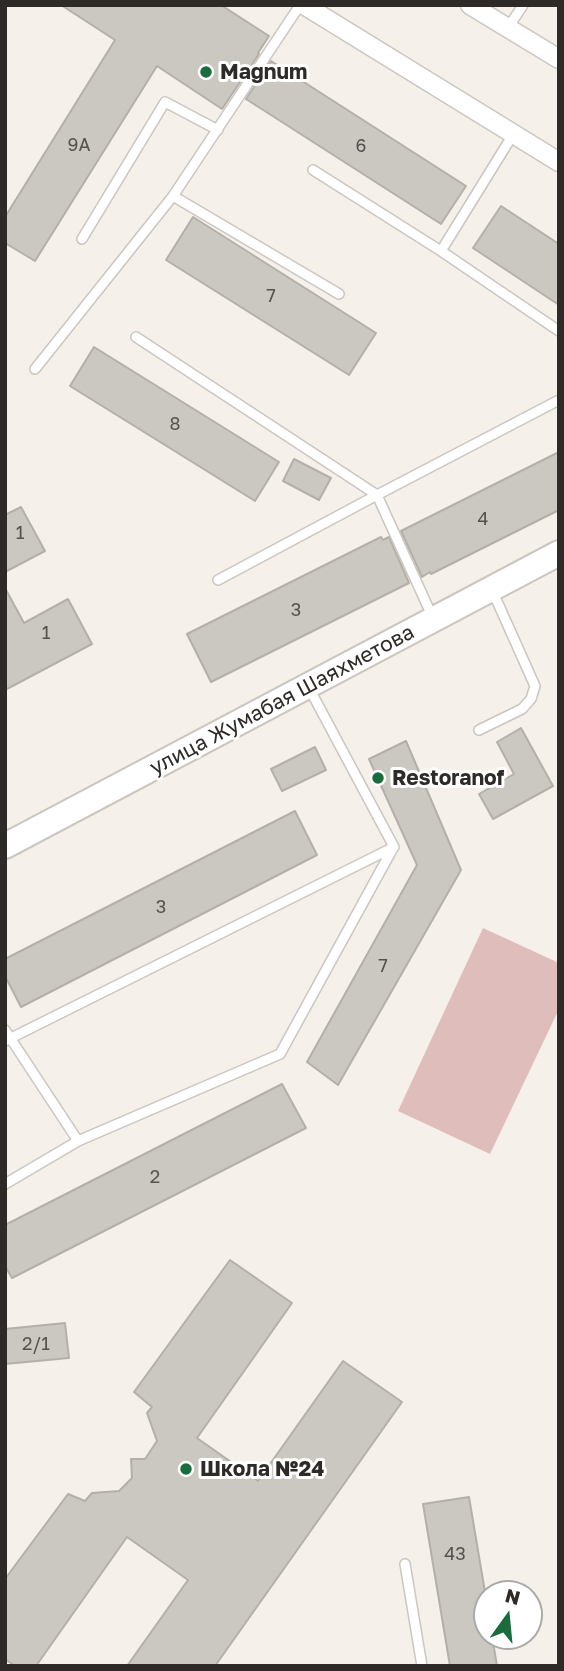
<!DOCTYPE html>
<html>
<head>
<meta charset="utf-8">
<style>
  body { margin:0 }
  #map { position:relative; width:564px; height:1671px; overflow:hidden; background:#f6f0ea; font-family:"Golos Text",sans-serif }
  canvas { display:block }
  .frame { position:absolute; inset:0; border:7px solid #2d2a28; pointer-events:none }
  .north { position:absolute; left:473px; top:1580px; width:70px; height:70px; box-sizing:border-box; background:#fff; border:2px solid #abaaa9; border-radius:50%; rotate:15deg; font-size:19px; font-weight:700; line-height:28px; text-align:center; color:#2d2a28 }
  .north::after { content:''; display:block; margin:auto; width:24px; height:32px; background:#1a6c3d; clip-path:polygon(50% 0,100% 100%,50% 72%,0 100%) }
</style>
</head>
<body>
<div id="map">
<canvas width="564" height="1671"></canvas>
<div class="frame"></div>
<div class="north">N</div>
</div>
<script>
const context = document.querySelector('canvas').getContext('2d');
context.lineJoin = 'round';
function fillPath(path, color) {
  context.fillStyle = color;
  context.fill(path, 'evenodd');
}
function stroke(path, color, width, dash) {
  context.strokeStyle = color;
  context.lineWidth = width;
  context.lineCap = dash ? 'butt' : 'round';
  context.setLineDash(dash || []);
  context.stroke(path);
}
function drawText(font, color, halo, rows, align = 'center') {
  context.font = font + ' "Golos Text",sans-serif';
  context.lineWidth = 6;
  context.setLineDash([]);
  context.textBaseline = 'middle';
  context.strokeStyle = halo;
  context.fillStyle = color;
  for (const [text, x, y, turn = 0] of rows) {
    context.save();
    context.translate(x, y);
    context.rotate((+turn || 0) * Math.PI / 180);
    context.textAlign = isNaN(turn) ? turn : align;
    if (halo) context.strokeText(text, 0, 0);
    context.fillText(text, 0, 0);
    context.restore();
  }
}
fillPath(new Path2D(`
  M 483,928 L 559,963 L 559,1009 L 490,1154 L 398,1111 Z`), '#dfbdba');
const building = new Path2D(`
  M 61,5 L 221,5 L 269,36 L 258,53 L 259,54 L 222,109 L 157,66 L 35,261 L 5,243 L 5,217 L 115,40 Z
  M 271,61 L 466,186 L 441,224 L 246,99 Z
  M 501,206 L 559,244 L 559,305 L 473,248 Z
  M 193,217 L 376,333 L 349,375 L 166,260 Z
  M 94,347 L 279,462 L 255,501 L 70,386 Z
  M 559,452 L 559,510 L 431,574 L 430,572 L 422,577 L 401,531 Z
  M 294,459 L 331,478 L 319,500 L 283,481 Z
  M 21,507 L 45,551 L 5,572 L 5,515 Z
  M 381,537 L 383,540 L 389,537 L 409,583 L 211,682 L 187,634 Z
  M 5,588 L 24,623 L 68,599 L 92,644 L 5,690 Z
  M 521,728 L 553,786 L 493,819 L 479,794 L 514,774 L 497,742 Z
  M 406,741 L 461,870 L 338,1085 L 307,1062 L 417,865 L 369,759 Z
  M 315,747 L 326,770 L 282,791 L 271,769 Z
  M 295,811 L 317,855 L 21,1007 L 5,976 L 5,959 Z
  M 282,1084 L 306,1128 L 12,1278 L 5,1266 L 5,1225 Z
  M 230,1260 L 292,1303 L 197,1438 L 258,1481 L 343,1361 L 402,1402 L 215,1666 L 127,1666 L 188,1580 L 127,1537 L 36,1666 L 15,1666 L 5,1659 L 5,1579 L 68,1494 L 85,1501 L 92,1493 L 119,1491 L 132,1478 L 131,1459 L 145,1459 L 157,1441 L 147,1413 L 152,1407 L 134,1392 Z
  M 65,1323 L 69,1358 L 5,1364 L 5,1329 Z
  M 469,1497 L 487,1604 L 487,1636 L 492,1636 L 497,1666 L 450,1666 L 423,1504 Z`);
fillPath(building, '#cbc7c1');
stroke(building, '#b4b0a9', 2);
const lane = new Path2D(`
  M 300,5 L 173,196 L 339,294
  M 508,28 L 523,5
  M 313,170 L 441,251 L 514,133
  M 82,239 L 165,102 L 218,130
  M 441,251 L 559,331
  M 136,337 L 377,495 L 218,580
  M 35,369 L 173,196
  M 433,618 L 377,495 L 559,400
  M 479,730 L 522,709 L 531,699 L 535,686 L 492,590
  M 5,1030 L 78,1141
  M 5,1041 L 394,847 L 309,688
  M 5,1184 L 78,1141 L 280,1054 L 393,848
  M 405,1564 L 422,1666`);
const street = new Path2D(`
  M 304,5 L 559,162
  M 470,5 L 559,59`);
const secondary = new Path2D(`
  M 5,846 L 559,553`);
stroke(lane, '#ccc6c1', 12);
stroke(street, '#ccc6c1', 21);
stroke(secondary, '#ccc6c1', 28);
stroke(lane, '#fff', 9);
stroke(street, '#fff', 18);
stroke(secondary, '#fff', 24);
for (const [x, y, r, color] of [
  [206,72,7,"#1a6c3d"],
  [378,778,7,"#1a6c3d"],
  [186,1469,7,"#1a6c3d"]
]) {
  const dot = new Path2D();
  dot.arc(x, y, r, 0, 2 * Math.PI);
  context.fillStyle = color;
  context.fill(dot);
  stroke(dot, '#fff', 2.5);
}
drawText('18px', '#54514e', null, [
  ["9А",79,145],
  ["6",361,146],
  ["7",271,296],
  ["8",175,424],
  ["4",483,519],
  ["1",20,533],
  ["3",296,610],
  ["1",46,633],
  ["3",161,907],
  ["7",383,966],
  ["2",155,1177],
  ["2/1",36,1344],
  ["43",455,1554]
]);
drawText('bold 21px', '#2d2a28', '#fff', [
  ["Magnum",220,72],
  ["Restoranof",392,778],
  ["Школа №24",200,1469]
], 'left');
drawText('21px', '#2d2a28', '#fff', [
  ["улица Жумабая Шаяхметова",282,700,-28]
]);
</script>
</body>
</html>
